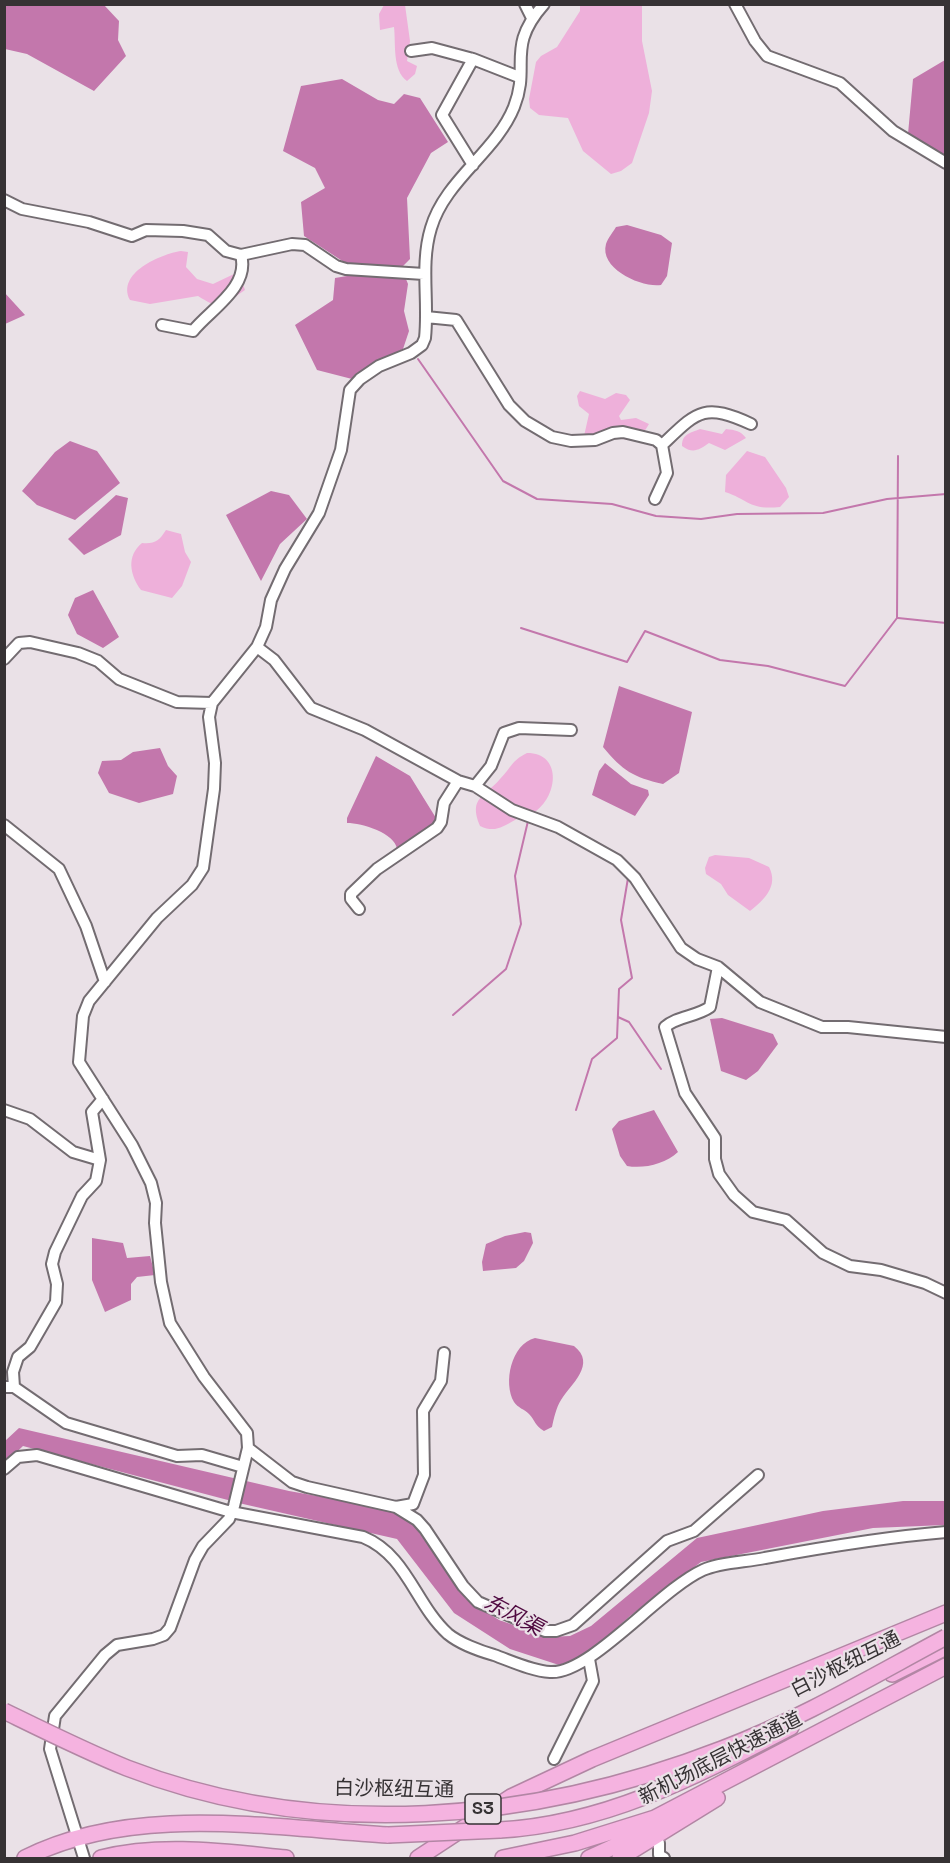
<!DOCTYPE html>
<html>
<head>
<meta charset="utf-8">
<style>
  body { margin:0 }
  #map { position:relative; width:950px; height:1863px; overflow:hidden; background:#eae1e7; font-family:"Space Grotesk",sans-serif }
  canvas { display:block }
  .frame { position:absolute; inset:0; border:6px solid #363234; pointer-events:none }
</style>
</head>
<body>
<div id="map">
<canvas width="950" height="1863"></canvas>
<div class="frame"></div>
</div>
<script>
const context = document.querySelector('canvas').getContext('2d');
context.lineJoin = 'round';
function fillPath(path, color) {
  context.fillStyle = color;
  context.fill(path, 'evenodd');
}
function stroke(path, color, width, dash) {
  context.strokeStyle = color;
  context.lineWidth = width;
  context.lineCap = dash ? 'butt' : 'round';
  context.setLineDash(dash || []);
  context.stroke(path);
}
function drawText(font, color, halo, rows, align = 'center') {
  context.font = font + ' "Space Grotesk","Noto Sans SC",sans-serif';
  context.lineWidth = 4.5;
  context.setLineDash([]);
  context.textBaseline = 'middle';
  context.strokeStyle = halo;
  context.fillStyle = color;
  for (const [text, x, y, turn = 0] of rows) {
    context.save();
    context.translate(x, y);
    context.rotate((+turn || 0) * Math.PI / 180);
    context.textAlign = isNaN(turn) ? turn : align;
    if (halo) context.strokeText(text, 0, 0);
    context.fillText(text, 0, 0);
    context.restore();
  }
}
fillPath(new Path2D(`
  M 384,5 L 405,5 L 410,41 L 407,61 L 417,66 L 415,74 L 407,81 C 392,70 396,44 394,27 L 380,30 L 379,14 Z
  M 580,5 L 642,5 L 642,41 L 652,91 L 649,113 L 632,163 L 621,171 L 611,174 L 583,151 L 568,118 L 539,115 L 530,108 L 529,99 L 536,62 L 541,56 L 557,47 L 580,11 Z
  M 181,251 L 188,252 L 186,267 L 197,279 L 213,284 L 234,274 L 242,282 L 245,290 C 222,305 223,312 198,296 L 150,304 L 130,300 C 116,273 161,254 181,251 Z
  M 580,391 L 605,399 L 616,393 L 626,395 L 630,400 L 619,416 L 621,420 L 636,418 L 649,424 C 635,449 625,437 604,436 C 597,435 591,436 584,436 L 589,414 L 579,406 L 577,396 Z
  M 700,429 L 722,434 L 726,429 C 735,430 741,431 746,438 L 725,450 L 709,443 C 699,450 693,454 682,446 C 682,434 690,433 700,429 Z
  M 747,451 L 765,457 L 786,488 L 789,497 L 780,507 C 748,510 750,500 725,492 L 726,475 Z
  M 166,530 L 181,534 L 185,552 L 191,562 L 182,586 L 172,598 L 141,590 C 130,575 126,556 142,543 C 155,544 159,541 166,530 Z
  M 527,753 C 562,753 558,795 536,811 C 531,816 521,816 515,820 C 502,827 495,833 480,826 C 468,797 485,797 500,779 C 512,767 511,761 527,753 Z
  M 715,855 L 749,858 L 769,867 C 779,886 764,900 750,911 L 728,895 L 721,884 L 706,874 L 705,868 L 709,857 Z`), '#eeb0da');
fillPath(new Path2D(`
  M 5,4 L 104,5 L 119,21 L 118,40 L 126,56 L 94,91 L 27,54 L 5,49 Z
  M 945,60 L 946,60 L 945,156 L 908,134 L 913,79 Z
  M 342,79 L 378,100 L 394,104 L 404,94 L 420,98 L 448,142 L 431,153 L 407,198 L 410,259 L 400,269 L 347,264 L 304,236 L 301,202 L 325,188 L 315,168 L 283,151 L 301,86 Z
  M 627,225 L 661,235 L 672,243 L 667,276 L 661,285 C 642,288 599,269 606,244 C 608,238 613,232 616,227 Z
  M 353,275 L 406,279 L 408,284 L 404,311 L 409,331 L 403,349 L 374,363 L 352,379 L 317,370 L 295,325 L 333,300 L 335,278 Z
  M 4,292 L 25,315 L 5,324 L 4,324 Z
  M 70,441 L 97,451 L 120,483 L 75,520 L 37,505 L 22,491 L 55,452 Z
  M 271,491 L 289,495 L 307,519 L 280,544 L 261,581 L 226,515 Z
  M 116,495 L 128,498 L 121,535 L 84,555 L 68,539 Z
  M 93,590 L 119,637 L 103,648 L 77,634 L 68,615 L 75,598 Z
  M 619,686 L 692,712 L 679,773 L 663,784 C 633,777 623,771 603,747 Z
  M 160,748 L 168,766 L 177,776 L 173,794 L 139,803 L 109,793 L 98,773 L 102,761 L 121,760 L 133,752 Z
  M 376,756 L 410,776 L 436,818 L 435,825 L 397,849 C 395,833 362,823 347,823 L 347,818 Z
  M 605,763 L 631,784 L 648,790 L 649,795 L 635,816 L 592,795 L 599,771 Z
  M 722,1018 L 773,1034 L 778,1044 L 758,1071 L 746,1080 L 721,1071 L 710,1019 Z
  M 654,1110 L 678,1152 C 665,1164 644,1169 627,1166 L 620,1156 L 612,1129 L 619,1121 Z
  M 525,1232 L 531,1233 L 533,1243 L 524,1261 L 516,1268 L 483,1271 L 482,1262 L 486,1244 L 505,1236 Z
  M 92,1238 L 123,1243 L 127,1258 L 150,1256 L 155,1275 L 137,1277 L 131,1284 L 131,1300 L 105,1312 L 92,1280 Z
  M 535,1338 L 574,1346 C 597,1364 571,1384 561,1400 C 556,1408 554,1418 552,1427 L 544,1431 C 535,1426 535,1420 529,1414 C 524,1409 518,1408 514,1402 C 503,1383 511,1344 535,1338 Z
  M 19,1428 L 289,1491 L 379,1507 L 409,1518 L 466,1599 L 499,1620 L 548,1637 L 570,1636 L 591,1626 L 697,1538 L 823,1511 L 903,1501 L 945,1501 L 945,1525 L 873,1528 L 701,1562 L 630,1616 L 586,1656 L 559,1665 L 510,1649 L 454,1613 L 397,1539 L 243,1504 L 23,1446 L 5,1463 L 5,1441 Z`), '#c377ac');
stroke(new Path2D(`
  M 418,359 L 503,481 L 537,499 L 612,504 L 656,516 L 701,519 L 737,514 L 823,513 L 887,499 L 946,494
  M 898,618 L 946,623
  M 521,628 L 627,662 L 645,631 L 720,660 L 768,666 L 845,686 L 897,618 L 898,456
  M 453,1015 L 506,969 L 521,924 L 515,876 L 528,821
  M 618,1017 L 629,1022 L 661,1069
  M 576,1110 L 592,1059 L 617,1038 L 619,989 L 632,978 L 621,920 L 628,878`), '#c377ac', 2);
const minor = new Path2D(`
  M 525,4 L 532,18
  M 735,4 L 755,41 L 767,56 L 840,83 L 893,131 L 946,163
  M 411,51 L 432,48 L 473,59
  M 473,165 L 442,115 L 473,59 L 519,77
  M 4,200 L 22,209 L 89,222 L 132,236 L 146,230 L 183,231 L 208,235 L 226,251 L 241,255 L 292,244 L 305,245 L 336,266 L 346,269 L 424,274
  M 426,317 L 456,320 L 509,405 L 525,421 L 552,437 L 571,441 L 595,440 L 613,433 L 623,432 L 656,440 L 662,445 L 667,473 L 655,499
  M 162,325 L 193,331 C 211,309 250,287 241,255
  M 662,445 C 697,412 703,402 751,424
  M 257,647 L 274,660 L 311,708 L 365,730 L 458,781 L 475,786 L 512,810 L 558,827 L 617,860 L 635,878 L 681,948 L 697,959 L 718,967 L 760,1002 L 822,1027 L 848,1027 L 946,1037
  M 4,659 L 19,643 L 30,642 L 78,653 L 98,661 L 119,679 L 177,702 L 212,703
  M 475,786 L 491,766 L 504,733 L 519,728 L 571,730
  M 4,825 L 59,869 L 86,926 L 105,982
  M 359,909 L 351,899 L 351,894 L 377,869 L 437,828 L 441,822 L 444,803 L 458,781
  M 718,967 L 710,1007 C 696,1017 677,1016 665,1027 L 685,1093 L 715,1138 L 715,1159 L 719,1174 L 734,1195 L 753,1212 L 786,1220 L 823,1253 L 850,1266 L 881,1270 L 925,1283 L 946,1293
  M 4,1110 L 30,1119 L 73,1152 L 100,1160
  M 4,1387 L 14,1387 L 66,1423 L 177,1456 L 202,1455 L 243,1467
  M 14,1387 L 13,1372 L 18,1357 L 30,1347 L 56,1302 L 57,1284 L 52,1264 L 55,1252 L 82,1196 L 96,1181 L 100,1160 L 92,1112 L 103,1099
  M 248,1448 L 292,1482 L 307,1487 L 396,1507 L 413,1504 L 424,1475 L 423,1411 L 441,1381 L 444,1353
  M 4,1469 L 18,1457 L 37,1455 L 231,1512 L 363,1537 C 407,1555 415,1604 448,1634 C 459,1643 480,1651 494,1655 C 511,1661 532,1671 550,1672 C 590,1675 659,1590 703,1570 C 720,1562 746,1562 765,1558 C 825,1547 885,1537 946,1532
  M 396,1507 L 417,1520 L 425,1529 L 463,1586 L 478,1602 L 545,1631 L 556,1631 L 573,1625 L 667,1541 L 694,1531 L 758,1475
  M 554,1759 L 593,1681 L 589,1659
  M 659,1843 L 659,1855 L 664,1858
  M 84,1858 L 50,1749 L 55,1716 L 105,1655 L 117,1645 L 153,1639 L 164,1635 L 170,1628 L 195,1560 L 203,1546 L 229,1519 L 234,1506 L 248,1448 L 247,1433 L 204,1377 L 170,1323 L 161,1282 L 155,1223 L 156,1203 L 151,1183 L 132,1145 L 79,1062 L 83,1016 L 89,1001 L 157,918 L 192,885 L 203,868 L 214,789 L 215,763 L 209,717 L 212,703 L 257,647 L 266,627 L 271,600 L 285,569 L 319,513 L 341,450 L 350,390 L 360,379 L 379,366 L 411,353 L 422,345 L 425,338 C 429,301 420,264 431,228 C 445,180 496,152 514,107 C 531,65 505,48 544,4`);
const highway = new Path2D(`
  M 892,1674 L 946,1647
  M 500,1830 C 607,1824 698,1775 791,1727
  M 25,1858 C 133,1803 270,1828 388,1835
  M 101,1858 C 162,1843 224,1852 286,1858
  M 418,1858 L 511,1797 L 592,1759 L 946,1613
  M 503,1858 L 575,1843 L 655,1818 L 946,1666
  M 589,1858 L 668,1822
  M 620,1858 L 717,1798`);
stroke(minor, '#736c71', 14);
stroke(highway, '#b286a4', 18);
stroke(minor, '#fff', 10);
stroke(highway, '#f5b3e0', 15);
const highwayBridge = new Path2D(`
  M 4,1711 C 45,1731 85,1751 127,1768 C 318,1842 534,1822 722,1749 C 799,1720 873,1676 946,1637
  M 388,1835 L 500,1830`);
stroke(highwayBridge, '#b286a4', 18, []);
stroke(highwayBridge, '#f5b3e0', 15);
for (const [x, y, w] of [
  [483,1809,36]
]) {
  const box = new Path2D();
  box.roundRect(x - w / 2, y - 15, w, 30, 4.5);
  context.fillStyle = '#eae1e7';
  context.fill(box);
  stroke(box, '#363234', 1.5);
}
drawText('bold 18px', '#363234', null, [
  ["S3",483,1809]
]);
drawText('20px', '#363234', '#eae1e7', [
  ["白沙枢纽互通",846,1665,-27],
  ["新机场底层快速通道",721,1759,-27],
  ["白沙枢纽互通",394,1790,1]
]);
drawText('italic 21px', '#4f0940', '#eae1e7', [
  ["东风渠",513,1616,28]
]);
</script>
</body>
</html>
